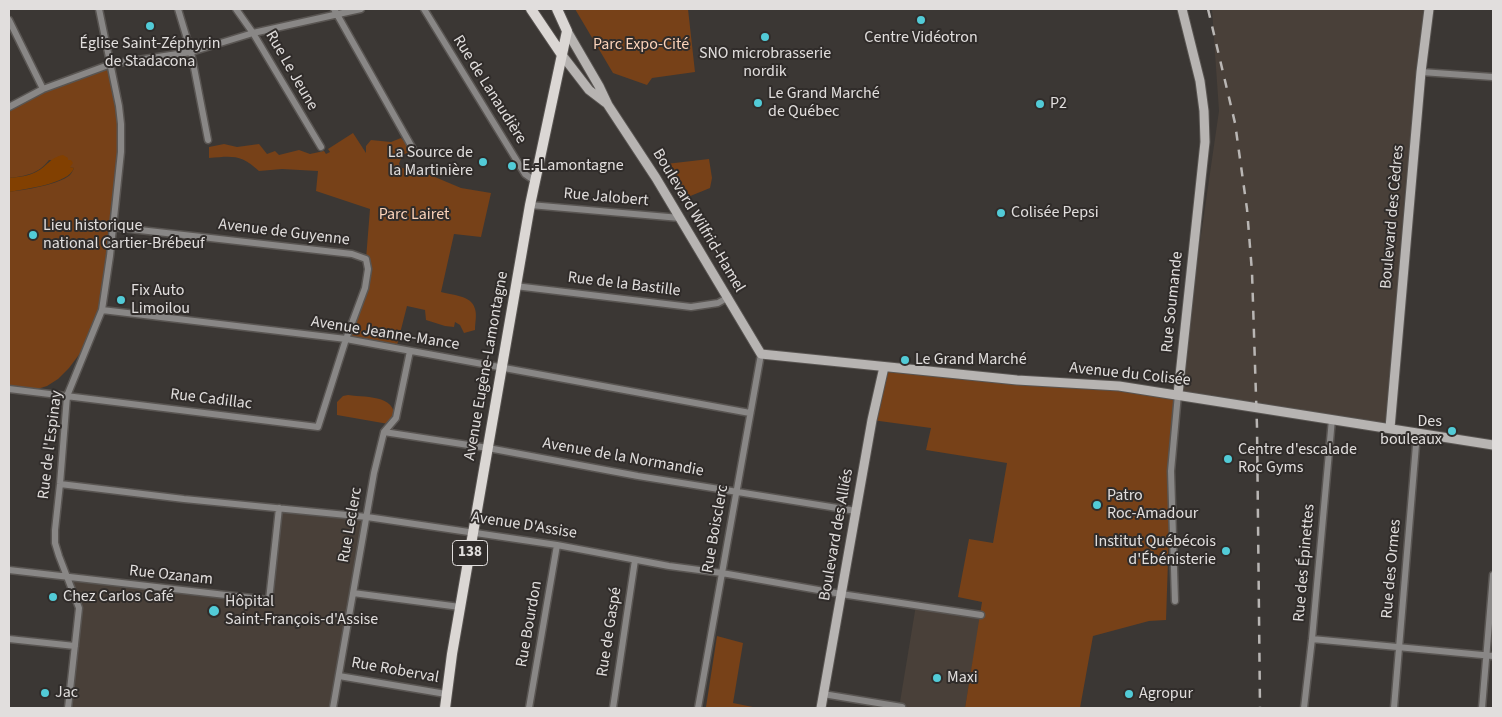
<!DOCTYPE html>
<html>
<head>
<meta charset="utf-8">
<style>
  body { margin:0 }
  #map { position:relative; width:1502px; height:717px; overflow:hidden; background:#3b3734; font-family:"Source Sans 3",sans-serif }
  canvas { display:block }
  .frame { position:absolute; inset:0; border:10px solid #e1dedd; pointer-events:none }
</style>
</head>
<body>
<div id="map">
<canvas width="1502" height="717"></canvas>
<div class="frame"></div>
</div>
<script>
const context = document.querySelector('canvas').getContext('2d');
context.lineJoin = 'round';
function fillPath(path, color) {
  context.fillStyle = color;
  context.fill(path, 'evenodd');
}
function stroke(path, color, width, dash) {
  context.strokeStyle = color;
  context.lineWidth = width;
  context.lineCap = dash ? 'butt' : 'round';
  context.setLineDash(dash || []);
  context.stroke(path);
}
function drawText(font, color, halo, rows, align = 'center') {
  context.font = font + ' "Source Sans 3",sans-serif';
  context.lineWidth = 4;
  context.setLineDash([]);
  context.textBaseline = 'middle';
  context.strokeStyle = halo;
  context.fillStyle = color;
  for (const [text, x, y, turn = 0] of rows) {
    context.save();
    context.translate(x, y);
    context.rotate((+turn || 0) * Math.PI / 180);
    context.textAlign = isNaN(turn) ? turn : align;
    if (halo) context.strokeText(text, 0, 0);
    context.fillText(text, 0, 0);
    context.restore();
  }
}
fillPath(new Path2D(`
  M 1212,9 L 1427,9 L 1390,428 L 1178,394 L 1219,111 Z
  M 279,508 L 367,517 L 333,708 L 68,708 L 79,608 L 69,578 L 268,600 Z
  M 916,605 L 981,615 L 965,708 L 899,708 Z`), '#494039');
fillPath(new Path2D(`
  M 575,9 L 688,9 L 695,72 L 652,78 L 647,85 L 613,73 Z
  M 111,65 L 121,124 L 102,310 L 90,340 L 69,368 L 58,379 L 47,386 L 28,392 L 9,389 L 9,192 C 23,190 59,185 70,175 C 72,173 73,170 74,168 L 69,167 L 68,161 L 49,160 C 38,174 26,176 9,178 L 9,107 L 43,89 Z
  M 353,133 L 366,153 L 366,146 L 371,140 L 391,142 L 401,138 L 413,151 L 402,155 L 399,164 L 402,168 L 423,172 L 461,188 L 491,193 L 481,237 L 454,234 L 441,292 C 451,295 472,295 475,309 C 477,315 475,323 475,330 L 464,333 L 460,325 L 455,322 L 454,327 L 445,326 L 426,320 L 425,310 L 407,306 L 396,349 L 346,339 L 365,288 L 366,259 L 370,209 L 316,191 L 318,171 L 282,169 L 259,171 C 241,154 232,156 209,158 L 209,147 L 224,144 L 237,147 L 259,144 L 267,154 L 275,151 L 279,155 L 299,150 L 310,154 L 324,151 L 326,154 L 330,152 L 328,149 Z
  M 709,159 L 712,178 L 710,188 L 683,199 L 666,164 Z
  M 884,367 L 1178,394 L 1171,471 L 1166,620 L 1149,621 L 1093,636 L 1080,708 L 965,708 L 982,602 L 958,597 L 969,539 L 993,543 L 1007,463 L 926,450 L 931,428 L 872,420 Z
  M 348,395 C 369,398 400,394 394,425 L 337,415 L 337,402 L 343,396 Z
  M 717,636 L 743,643 L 733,703 L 758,708 L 706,707 Z`), '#774118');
fillPath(new Path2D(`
  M 63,155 L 68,158 L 68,160 L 71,160 L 73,163 L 70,167 L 74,168 C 69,184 24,189 9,192 L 9,178 C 18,177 29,176 36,172 C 48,166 49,158 63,155 Z`), '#824001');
const street = new Path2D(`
  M 178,9 L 191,52 L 208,140
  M 236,9 L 253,33 L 321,147
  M 334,9 L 413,149
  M 424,9 L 525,174 L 535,181
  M 9,20 L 43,89
  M 1421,72 L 1493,77
  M 9,107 L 43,89 L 111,64 L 191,52 L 253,33 L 361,9
  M 530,205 L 680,218
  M 515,286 L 691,307 L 718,303 L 727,298
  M 102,310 L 346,339 L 750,413
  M 9,389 L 318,427 L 346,339 L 365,288 L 368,269 L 366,259 L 352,254 L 113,227
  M 384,432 L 488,448 L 638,476 L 856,511
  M 60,484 L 184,499 L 367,517 L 557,545 L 669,566 L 722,573 L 841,594 L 981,615
  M 9,570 L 269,600 L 279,508
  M 353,593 L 460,607
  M 1175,601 L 1171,471 L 1178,394
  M 9,639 L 75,646
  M 1312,639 L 1493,656
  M 339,676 L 446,694
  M 823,694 L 902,707
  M 68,708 L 79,608 L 59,556 L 55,543 L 55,530 L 60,484 L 67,396 L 102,310 L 110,256 L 121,152 L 121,124 L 119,106 L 99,9
  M 333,708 L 374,473 L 384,432 L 396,418 L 410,351
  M 529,708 L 557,545
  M 613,708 L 635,560
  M 698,708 L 761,354
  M 1304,708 L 1312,639 L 1332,419
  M 1394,708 L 1417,433
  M 1482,708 L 1493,575`);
const secondary = new Path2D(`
  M 567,31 L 599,86 L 608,105 L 656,178 L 761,354 L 1017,380 L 1119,386 L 1493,445
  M 562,55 L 589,90 L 606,103
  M 1178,394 L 1205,142 L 1204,111 L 1200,81 L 1182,9
  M 1390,428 L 1421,72 L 1429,9
  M 821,708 L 872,420 L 884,367`);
const primary = new Path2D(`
  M 531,9 L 562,55
  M 445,708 L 452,654 L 530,205 L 567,31 L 557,9`);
stroke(street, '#595552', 9);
stroke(secondary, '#595552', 11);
stroke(primary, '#595552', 12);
stroke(street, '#898786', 6);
stroke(secondary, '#b7b4b2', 9);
stroke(primary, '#dbd7d4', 10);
stroke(new Path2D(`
  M 1208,9 L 1235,123 L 1247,209 L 1252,272 L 1257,427 L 1260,708`), '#b9b6b4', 2.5, [9, 9]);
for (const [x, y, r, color] of [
  [921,20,5,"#52cbd7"],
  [150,26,5,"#52cbd7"],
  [765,37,5,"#52cbd7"],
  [758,103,5,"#52cbd7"],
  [1040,104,5,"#52cbd7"],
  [483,162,5,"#52cbd7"],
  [512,166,5,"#52cbd7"],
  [1001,213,5,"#52cbd7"],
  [33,235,5,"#52cbd7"],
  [121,300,5,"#52cbd7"],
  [905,360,5,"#52cbd7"],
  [1452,431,5,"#52cbd7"],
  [1228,459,5,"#52cbd7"],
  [1097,505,5,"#52cbd7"],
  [1226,551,5,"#52cbd7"],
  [53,597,5,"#52cbd7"],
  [214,611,6,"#52cbd7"],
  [937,678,5,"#52cbd7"],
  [45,693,5,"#52cbd7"],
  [1129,694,5,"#52cbd7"]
]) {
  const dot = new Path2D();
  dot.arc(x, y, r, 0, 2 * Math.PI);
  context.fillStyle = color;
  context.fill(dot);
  stroke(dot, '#302c2a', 2);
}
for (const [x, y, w] of [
  [470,553,35]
]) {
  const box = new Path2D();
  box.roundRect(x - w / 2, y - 12.5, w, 25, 4);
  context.fillStyle = '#302c2a';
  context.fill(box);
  stroke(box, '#e1dedd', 1);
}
drawText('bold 15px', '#e1dedd', null, [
  ["138",470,553]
]);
drawText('16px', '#e1dedd', '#302c2a', [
  ["Centre Vidéotron",921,38,"center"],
  ["Église Saint-Zéphyrin",150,44,"center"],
  ["de Stadacona",150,62,"center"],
  ["SNO microbrasserie",765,54,"center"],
  ["nordik",765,72,"center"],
  ["Le Grand Marché",768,94],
  ["de Québec",768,112],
  ["P2",1050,104],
  ["La Source de",473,153,"right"],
  ["la Martinière",473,171,"right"],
  ["E.-Lamontagne",522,166],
  ["Colisée Pepsi",1011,213],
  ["Lieu historique",43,226],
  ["national Cartier-Brébeuf",43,244],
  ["Fix Auto",131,291],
  ["Limoilou",131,309],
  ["Le Grand Marché",915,360],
  ["Des",1442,422,"right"],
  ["bouleaux",1442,440,"right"],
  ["Centre d'escalade",1238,450],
  ["Roc Gyms",1238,468],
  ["Patro",1107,496],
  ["Roc-Amadour",1107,514],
  ["Institut Québécois",1216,542,"right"],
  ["d'Ébénisterie",1216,560,"right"],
  ["Chez Carlos Café",63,597],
  ["Hôpital",225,602],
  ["Saint-François-d'Assise",225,620],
  ["Maxi",947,678],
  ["Jac",55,693],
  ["Agropur",1139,694]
], 'left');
drawText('16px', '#fbd3ba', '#302c2a', [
  ["Parc Expo-Cité",641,45],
  ["Parc Lairet",414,215]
]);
drawText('16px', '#e1dedd', '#302c2a', [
  ["Rue Le Jeune",291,71,60],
  ["Rue de Lanaudière",489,90,58],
  ["Rue Jalobert",606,198,5],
  ["Boulevard des Cèdres",1393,217,-85],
  ["Boulevard Wilfrid-Hamel",698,221,59],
  ["Avenue de Guyenne",284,233,7],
  ["Rue de la Bastille",624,285,7],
  ["Rue Soumande",1173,302,-84],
  ["Avenue Jeanne-Mance",385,334,9],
  ["Avenue Eugène-Lamontagne",487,366,-80],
  ["Avenue du Colisée",1130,375,6],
  ["Rue Cadillac",211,400,7],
  ["Rue de l'Espinay",51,445,-83],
  ["Avenue de la Normandie",623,458,10],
  ["Rue Leclerc",351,525,-80],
  ["Avenue D'Assise",524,526,9],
  ["Rue Boisclerc",716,529,-80],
  ["Boulevard des Alliés",837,535,-80],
  ["Rue des Épinettes",1305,563,-85],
  ["Rue des Ormes",1392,569,-85],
  ["Rue Ozanam",171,576,6],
  ["Rue Bourdon",530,624,-80],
  ["Rue de Gaspé",610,632,-81],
  ["Rue Roberval",395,671,10]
]);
</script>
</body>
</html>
